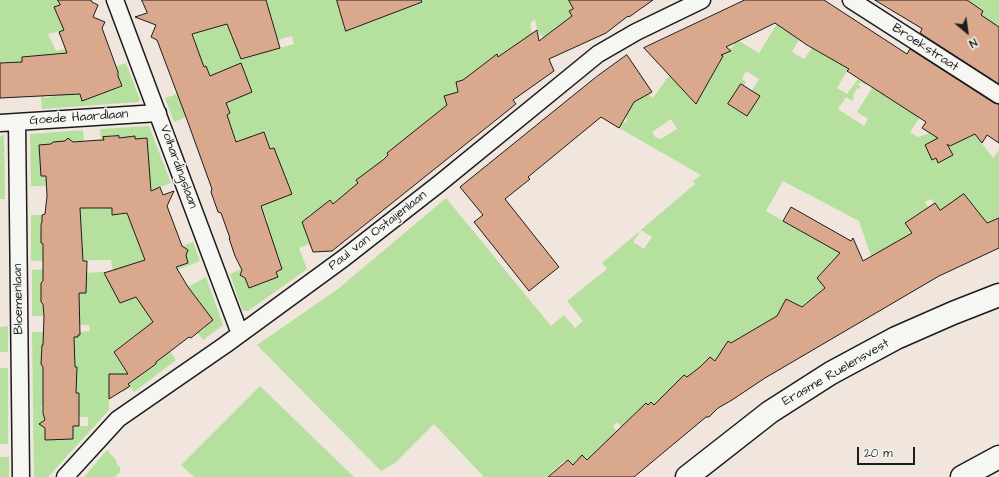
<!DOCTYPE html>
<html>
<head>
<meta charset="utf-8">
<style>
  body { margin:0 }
  #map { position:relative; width:999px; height:477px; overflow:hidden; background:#f0e6de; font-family:"Architects Daughter",sans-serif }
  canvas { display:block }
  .north { position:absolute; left:947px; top:12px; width:40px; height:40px; -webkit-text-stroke:3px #f6f6f2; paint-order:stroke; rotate:151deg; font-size:11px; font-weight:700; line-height:16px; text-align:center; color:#1c1c1c }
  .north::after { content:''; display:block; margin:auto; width:14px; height:18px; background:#1c1c1c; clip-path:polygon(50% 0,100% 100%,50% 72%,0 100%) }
  .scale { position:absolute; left:857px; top:447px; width:58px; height:18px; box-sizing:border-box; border:2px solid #1c1c1c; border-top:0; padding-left:5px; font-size:12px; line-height:14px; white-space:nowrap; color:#1c1c1c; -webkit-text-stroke:3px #f6f6f2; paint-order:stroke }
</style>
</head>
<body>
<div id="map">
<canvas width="999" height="477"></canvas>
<div class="north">N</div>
<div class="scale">20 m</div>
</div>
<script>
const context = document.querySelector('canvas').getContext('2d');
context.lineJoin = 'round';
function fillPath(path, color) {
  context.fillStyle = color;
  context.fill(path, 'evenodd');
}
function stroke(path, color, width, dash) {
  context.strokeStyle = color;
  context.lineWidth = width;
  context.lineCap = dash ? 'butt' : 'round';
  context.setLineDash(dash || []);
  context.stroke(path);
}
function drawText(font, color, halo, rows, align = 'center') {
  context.font = font + ' "Architects Daughter",sans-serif';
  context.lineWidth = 3;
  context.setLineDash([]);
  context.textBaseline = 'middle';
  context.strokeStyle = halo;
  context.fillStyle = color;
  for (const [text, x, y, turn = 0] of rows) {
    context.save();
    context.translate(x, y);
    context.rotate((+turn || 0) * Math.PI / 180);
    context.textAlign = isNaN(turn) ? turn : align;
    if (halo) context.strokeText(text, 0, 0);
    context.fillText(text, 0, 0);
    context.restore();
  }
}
fillPath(new Path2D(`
  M 0,0 L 58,0 L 60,5 L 54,7 L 64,30 L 48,34 L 56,51 L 68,48 L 82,101 L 122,87 L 118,76 L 119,74 L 114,67 L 126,63 L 140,100 L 138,102 L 42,109 L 41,96 L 44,96 L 44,98 L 60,95 L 57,58 L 39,59 L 38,56 L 22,57 L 22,62 L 0,63 Z
  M 266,0 L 337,0 L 346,31 L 422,2 L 421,0 L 571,0 L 569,1 L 573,9 L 572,16 L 550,32 L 545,40 L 537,30 L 535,19 L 530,24 L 532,33 L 534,35 L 499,61 L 497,54 L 470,74 L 471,78 L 456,82 L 458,92 L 449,110 L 400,154 L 394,147 L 387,152 L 388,155 L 382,159 L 387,165 L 381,170 L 376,165 L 356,180 L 358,183 L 335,206 L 330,200 L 325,204 L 329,210 L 316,220 L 311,214 L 302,222 L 309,244 L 299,248 L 307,269 L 248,311 L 244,311 L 242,310 L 230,274 L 242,269 L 241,272 L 242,276 L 245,278 L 249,288 L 278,277 L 276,272 L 280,270 L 278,255 L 265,224 L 268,222 L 232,144 L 236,142 L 235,138 L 231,139 L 224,116 L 230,113 C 224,97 213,83 206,66 L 204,67 L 192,34 L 200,32 L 224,15 L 241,59 L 294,44 L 292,36 L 278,40 Z
  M 968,0 L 999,0 L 999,31 L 995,24 L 981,15 L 983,10 Z
  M 781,17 L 793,23 L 790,28 L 795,30 L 792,35 L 799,40 L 792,52 L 804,59 L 812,48 L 824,55 L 835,38 L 847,46 L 837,61 L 849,68 L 837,88 L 847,94 L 858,79 L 861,81 L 867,70 L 879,77 L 875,85 L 886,93 L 889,88 L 901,96 L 897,103 L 908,111 L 914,101 L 925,110 L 910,132 L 918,137 L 927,134 L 934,124 L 940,130 L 960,116 L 962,111 L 967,113 L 963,120 L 968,124 L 925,145 L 930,155 L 934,154 L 938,163 L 953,155 L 949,147 L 975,134 L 993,158 L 999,150 L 999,221 L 998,221 L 996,219 L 988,222 L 988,224 L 986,225 L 982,216 L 964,194 L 959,198 L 973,221 L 968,225 L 962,216 L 948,225 L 940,210 L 931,199 L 925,202 L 940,229 L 934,233 L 941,245 L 939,246 L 918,214 L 905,223 L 913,233 L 879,252 L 889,269 L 878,276 L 859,221 L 783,181 L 766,211 L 855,262 L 860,267 L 832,283 L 824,275 L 822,276 L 820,274 L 817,278 L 825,288 L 801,307 L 786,299 L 779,312 L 783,315 L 778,318 L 779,320 L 772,324 L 767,322 L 749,333 L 752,336 L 736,346 L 728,341 L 726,345 L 735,352 L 733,355 L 728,356 L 724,362 L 718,358 L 715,361 L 710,357 L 695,373 L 693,372 L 687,377 L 684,375 L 654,405 L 651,402 L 648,405 L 646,403 L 622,427 L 617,422 L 613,427 L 621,435 L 608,449 L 604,446 L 602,449 L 600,447 L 587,460 L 582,455 L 573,465 L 568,460 L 566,462 L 564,461 L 547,477 L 484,477 L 434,424 L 395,463 L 381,471 L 257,345 L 338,289 L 446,198 L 551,326 L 564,315 L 575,328 L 583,321 L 567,301 L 607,269 L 602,263 L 695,184 L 693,181 L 701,175 L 619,128 L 623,122 L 625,123 L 627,119 L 625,117 L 629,111 L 627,110 L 634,100 L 636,101 L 648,94 L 653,98 L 666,80 L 665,79 L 674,74 L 669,64 L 679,60 L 684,70 L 695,64 L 713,74 L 722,57 L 720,56 L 731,51 L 729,49 L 734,46 L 734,43 L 739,41 L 759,53 ZM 746,71 L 759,79 L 739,111 L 728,104 L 739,89 L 742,90 L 746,82 L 742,79 ZM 869,81 L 874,85 L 857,112 L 868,119 L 864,126 L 838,109 L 846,97 L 852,101 L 854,97 L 853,96 L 857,88 L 859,89 L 861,86 L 858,85 L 860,82 L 866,85 ZM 671,119 L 677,129 L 661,139 L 656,138 L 652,132 ZM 641,230 L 652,237 L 644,249 L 633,242 Z
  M 177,94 L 186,117 L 174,122 L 165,98 Z
  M 149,126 L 171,183 L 139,195 L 96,208 L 112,208 L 112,215 L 127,213 L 151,275 L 163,272 L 188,263 L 185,255 L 187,252 L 185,248 L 182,246 L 193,242 L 200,261 L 159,277 L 173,295 L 206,277 L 223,325 L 203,340 L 197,332 L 198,330 L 200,332 L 205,328 L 204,326 L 152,325 L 176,360 L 134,392 L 130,387 L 123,392 L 120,392 L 109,374 L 109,410 L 48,477 L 34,477 L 32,332 L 44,332 L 43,345 L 42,346 L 41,353 L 72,367 L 74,352 L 74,337 L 78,337 L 78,335 L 80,335 L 80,332 L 90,331 L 89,325 L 80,325 L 79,323 L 77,293 L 86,273 L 113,271 L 111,260 L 31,261 L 31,215 L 42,215 L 42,222 L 40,224 L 40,229 L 43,232 L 43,236 L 41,236 L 41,243 L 82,234 L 80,208 L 67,208 L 48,186 L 31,186 L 30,134 L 83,130 L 84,141 L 63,144 L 53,142 L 41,176 L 147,138 L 135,139 L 135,136 L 127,137 L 127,139 L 103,137 L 104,140 L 101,140 L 100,129 ZM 138,333 L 145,336 L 156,362 L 155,365 L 131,379 L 116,357 L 114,352 ZM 79,393 L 79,417 L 88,417 L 88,426 L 73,426 L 73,439 L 45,440 L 45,428 L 43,422 L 45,420 L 41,407 Z
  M 4,135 L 5,199 L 0,199 L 0,136 Z
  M 43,269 L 43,281 L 41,283 L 43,294 L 41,297 L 41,302 L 43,304 L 43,316 L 32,316 L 32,270 Z
  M 8,326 L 8,352 L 0,352 L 0,327 Z
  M 0,368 L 8,368 L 8,444 L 0,444 Z
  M 260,386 L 354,477 L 194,477 L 181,465 Z
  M 107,450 L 117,461 L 116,463 L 120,467 L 120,472 L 115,477 L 84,477 Z
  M 0,457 L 9,457 L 9,477 L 0,477 Z`), '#b6e09e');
const building = new Path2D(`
  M 58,0 L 91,0 L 92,2 L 98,5 L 93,17 L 105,22 L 102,28 L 118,72 L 118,76 L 122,86 L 82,101 L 80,94 L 0,98 L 0,63 L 22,62 L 22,57 L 67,53 L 59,32 L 64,30 L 54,7 L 60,5 Z
  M 142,0 L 266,0 L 280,48 L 241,59 L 227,24 L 192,34 L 204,67 L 206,66 L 210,76 L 241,63 L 252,92 L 226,103 L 230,113 L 227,115 L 236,142 L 264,132 L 270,149 L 274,148 L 292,194 L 261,206 L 282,269 L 276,272 L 278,277 L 249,288 L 245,278 L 240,275 L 242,270 L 235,256 L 229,238 L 230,238 L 221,213 L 218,212 L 217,209 L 211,192 L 212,189 L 186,117 L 157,40 L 151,37 L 156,25 L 135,17 L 147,13 Z
  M 337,0 L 421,0 L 422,2 L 346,31 Z
  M 569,0 L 653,0 L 629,17 L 628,16 L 606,33 L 549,59 L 554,71 L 513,100 L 516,104 L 332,251 L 313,252 L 302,222 L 330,200 L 333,204 L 358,183 L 356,180 L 383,160 L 388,155 L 387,153 L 447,105 L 444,96 L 458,92 L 456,82 L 463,80 L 497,54 L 498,57 L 537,30 L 539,41 L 572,16 L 569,11 L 573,9 Z
  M 745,0 L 824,0 L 907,54 L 910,49 L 994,103 L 999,104 L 999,143 L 987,135 L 982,143 L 975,134 L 950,146 L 947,144 L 953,155 L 938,163 L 936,158 L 932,160 L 925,145 L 938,138 L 922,128 L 926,122 L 847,71 L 849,69 L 807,45 L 775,23 L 726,47 L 731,51 L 721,55 L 723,56 L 696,104 L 644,48 Z
  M 875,0 L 967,0 L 983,11 L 981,15 L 999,27 L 999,84 L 920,33 L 922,29 Z
  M 627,55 L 652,92 L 634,102 L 619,128 L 601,117 L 528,177 L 530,179 L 505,199 L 559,267 L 529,291 L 474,222 L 483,215 L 460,187 L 596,77 Z
  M 741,84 L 760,96 L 747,116 L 728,104 Z
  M 119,136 L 119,138 L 135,136 L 135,139 L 147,138 L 151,191 L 160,187 L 163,195 L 174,191 L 167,206 L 182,246 L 188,250 L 186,255 L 188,263 L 176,267 L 188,287 L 213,320 L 191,338 L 189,337 L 156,362 L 156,364 L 128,384 L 130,386 L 109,399 L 109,374 L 128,374 L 114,352 L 153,322 L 136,297 L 120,303 L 104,273 L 145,260 L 127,213 L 112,215 L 112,208 L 80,208 L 83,261 L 87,261 L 86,293 L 79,293 L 80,335 L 78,335 L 78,337 L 74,337 L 75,367 L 77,367 L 76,393 L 79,393 L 79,426 L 73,426 L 73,439 L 45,440 L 45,428 L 39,424 L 45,420 L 43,413 L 43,367 L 41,364 L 42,345 L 43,345 L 44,316 L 43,304 L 41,302 L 41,283 L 43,281 L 43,244 L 41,243 L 41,224 L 42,222 L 42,215 L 45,214 L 47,196 L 46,176 L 41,176 L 39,145 L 51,144 L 53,142 L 65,141 L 68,138 L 73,142 L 101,140 L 104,140 L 103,137 Z
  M 964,194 L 987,223 L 999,218 L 999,248 L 939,276 L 765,378 L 732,400 L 718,408 L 709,417 L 706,417 L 634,477 L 548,477 L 568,460 L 573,465 L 582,455 L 587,460 L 646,403 L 648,405 L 651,402 L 654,405 L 684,375 L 687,377 L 700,367 L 710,357 L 715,361 L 728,341 L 731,343 L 777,316 L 786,299 L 802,307 L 825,288 L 817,278 L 840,253 L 783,221 L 791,207 L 851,241 L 853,238 L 863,261 L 912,233 L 905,223 L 935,203 L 940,210 Z`);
fillPath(building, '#daa88d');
stroke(building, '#1c1c1c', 1);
const street = new Path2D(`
  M 115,0 L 240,334
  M 851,0 L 999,95
  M 17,122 L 21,477
  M 0,123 L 158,113
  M 65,477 L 118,419 L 225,345 L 344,258 L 440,183 L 598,54 L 636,32 L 702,0`);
const secondary = new Path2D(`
  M 687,477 L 770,412 L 831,373 L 896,338 L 953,313 L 999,295
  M 962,477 L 999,457`);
stroke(street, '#1c1c1c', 19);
stroke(secondary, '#1c1c1c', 25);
stroke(street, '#f6f6f2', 16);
stroke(secondary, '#f6f6f2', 22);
drawText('13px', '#1c1c1c', '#f6f6f2', [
  ["Broekstraat",925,48,33],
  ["Goede Haardlaan",79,118,-4],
  ["Volhardingslaan",178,167,70],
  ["Paul van Ostaijenlaan",378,231,-38],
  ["Bloemenlaan",19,299,-91],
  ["Erasme Ruelensvest",836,373,-30]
]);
</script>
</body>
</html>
